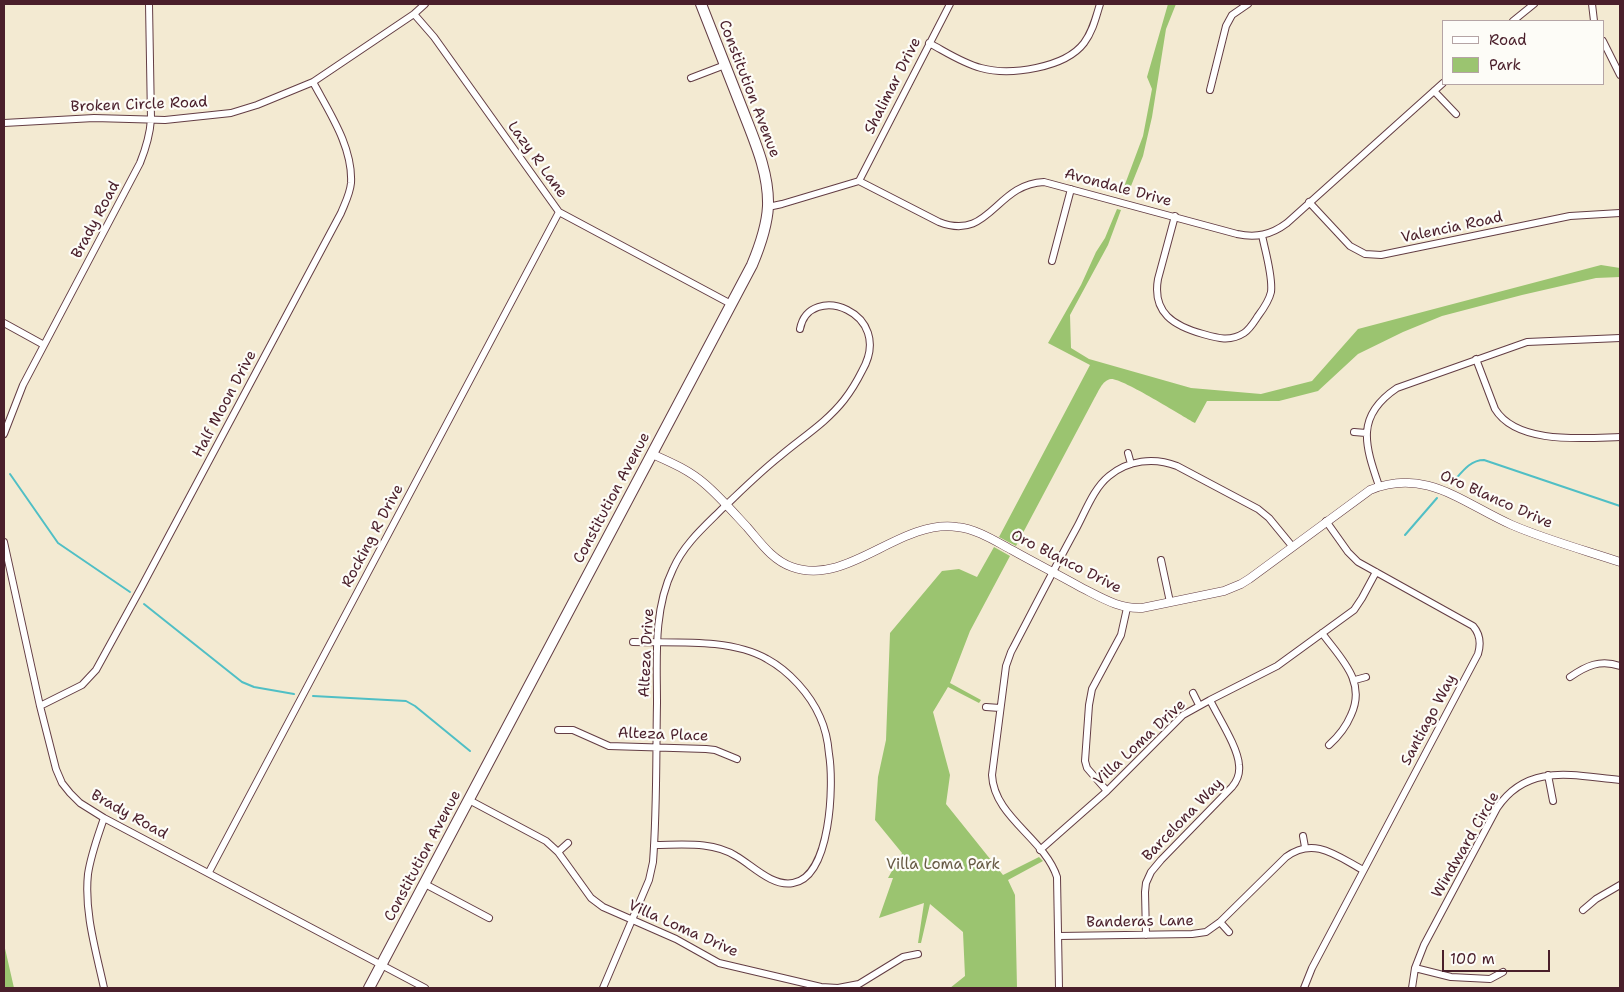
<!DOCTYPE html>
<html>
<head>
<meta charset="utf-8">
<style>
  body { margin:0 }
  #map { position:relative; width:1624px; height:992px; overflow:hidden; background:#f3ead2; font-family:"Shantell Sans",sans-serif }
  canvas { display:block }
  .frame { position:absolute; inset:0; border:5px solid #4a1f2b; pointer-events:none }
  .legend { position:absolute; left:1442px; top:20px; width:162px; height:65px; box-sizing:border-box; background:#fdfcf7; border:1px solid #b5a4a5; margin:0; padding:6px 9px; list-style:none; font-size:15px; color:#4a1f2b }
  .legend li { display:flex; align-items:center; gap:10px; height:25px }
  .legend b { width:25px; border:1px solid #b5a4a5 }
  .scale { position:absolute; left:1442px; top:950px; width:108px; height:22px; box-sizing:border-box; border:2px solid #4a1f2b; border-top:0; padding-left:6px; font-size:15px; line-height:18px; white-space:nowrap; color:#4a1f2b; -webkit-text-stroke:4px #fdfcf7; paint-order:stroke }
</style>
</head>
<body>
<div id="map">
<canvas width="1624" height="992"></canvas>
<div class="frame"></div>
<ul class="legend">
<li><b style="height:6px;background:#fff"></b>Road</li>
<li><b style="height:14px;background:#9bc470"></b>Park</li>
</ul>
<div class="scale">100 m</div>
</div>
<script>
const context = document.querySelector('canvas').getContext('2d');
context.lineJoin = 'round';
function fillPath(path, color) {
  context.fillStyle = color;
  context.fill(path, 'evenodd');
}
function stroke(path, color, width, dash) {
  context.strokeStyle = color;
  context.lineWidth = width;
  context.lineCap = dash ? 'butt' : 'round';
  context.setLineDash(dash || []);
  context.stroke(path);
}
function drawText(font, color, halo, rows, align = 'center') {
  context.font = font + ' "Shantell Sans",sans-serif';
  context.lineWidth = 4.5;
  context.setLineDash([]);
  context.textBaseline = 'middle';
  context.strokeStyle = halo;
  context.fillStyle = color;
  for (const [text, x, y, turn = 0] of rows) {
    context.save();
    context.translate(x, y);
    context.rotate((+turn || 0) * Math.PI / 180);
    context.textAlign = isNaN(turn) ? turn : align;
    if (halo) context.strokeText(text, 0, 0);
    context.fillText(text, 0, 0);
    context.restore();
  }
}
fillPath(new Path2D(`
  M 1168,4 L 1176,4 L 1166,29 L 1152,117 L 1143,156 L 1127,196 L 1121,195 L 1143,136 L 1152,89 L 1147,77 Z
  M 1117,209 L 1121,210 L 1108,245 L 1070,315 L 1071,348 L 1089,359 L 1191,388 L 1261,394 L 1312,381 L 1358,329 L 1601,265 L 1620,268 L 1620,277 L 1596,278 L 1522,295 L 1442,316 L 1403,332 L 1358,354 L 1318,391 L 1279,401 L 1207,401 L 1195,423 C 1182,416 1122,378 1111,379 C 1102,380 1098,393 1094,399 L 1016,546 L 999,537 L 1090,365 L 1048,343 L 1081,285 L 1096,252 L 1105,238 Z
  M 994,547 L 1010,556 L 970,631 L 950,683 L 981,700 L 979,703 L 948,687 L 933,712 L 950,775 L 946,804 L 1003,875 L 1039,857 L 1043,861 L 1008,880 L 1015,895 L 1017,988 L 950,988 L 965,976 L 963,932 L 930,904 L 921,943 L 918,943 L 924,903 L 879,918 L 893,878 L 888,878 L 902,853 L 875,820 L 878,777 L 886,740 L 890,633 L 942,571 L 959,569 L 977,577 Z
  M 4,944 L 14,988 L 4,988 Z`), '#9bc470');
stroke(new Path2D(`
  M 10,474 L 58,543 L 130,592
  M 1454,481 C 1462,472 1470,460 1484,460 L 1620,506
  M 1405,535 L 1437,498
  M 144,604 L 242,682 L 254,687 L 294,694
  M 313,696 L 406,701 L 415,706 L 470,751`), '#50bfc5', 2);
const minor = new Path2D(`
  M 1592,4 L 1594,21
  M 414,14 L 434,37 L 559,212 L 731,304
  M 1513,21 L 1534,4
  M 1603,41 L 1620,75
  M 929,43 C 946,52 962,63 981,68 C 1010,76 1065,68 1084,43 C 1093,31 1096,17 1100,4
  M 691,78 L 725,65
  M 1210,90 L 1226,26 L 1232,15 L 1248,4
  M 1434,91 L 1456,114
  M 4,123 L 94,118 L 165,120 L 231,113 L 257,105 L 313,82 L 414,14 L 425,4
  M 859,181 L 950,4
  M 1309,202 L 1350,246 L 1365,254 L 1381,255 L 1570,216 L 1620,213
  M 768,207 L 782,204 L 859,181 L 939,222 C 990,242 995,184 1044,182 L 1237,234 C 1256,238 1271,235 1287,223 L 1443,83
  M 1175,216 L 1158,279 C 1152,313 1174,326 1203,334 C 1217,338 1230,342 1244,333 C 1250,329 1254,322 1258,316 C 1264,308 1269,301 1271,292 C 1273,276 1265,251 1262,235
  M 1052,261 L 1071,189
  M 4,323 L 44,345
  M 1476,359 L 1495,409 C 1517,445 1584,438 1620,437
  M 1354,432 L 1366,433
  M 4,434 L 23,385 L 140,163 C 146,148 150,135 151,119 L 149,4
  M 1128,453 L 1131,464
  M 1379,486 C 1365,445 1355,416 1397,388 L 1527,342 L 1620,338
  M 4,542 L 40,706 L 56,769 L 62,783 L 70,793 L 80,803 L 104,818 L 425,988
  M 1161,560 L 1170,602
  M 1322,633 C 1340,658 1367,681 1351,715 C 1346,727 1339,736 1329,745
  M 633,642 C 674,643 731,638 767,659 C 789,671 810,694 820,717 C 825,728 828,741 829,754 C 834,784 831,877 793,883 C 772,887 752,865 736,856 C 712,841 682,845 654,845
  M 1570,677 C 1586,666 1600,659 1620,666
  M 1355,680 L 1366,677
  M 1193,693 L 1199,705
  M 40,706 L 82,685 L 96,670 L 141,588 L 341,213 C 345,203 350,194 351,183 C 353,147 329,112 313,82
  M 986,707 L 1000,708
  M 558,730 L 573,730 L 609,746 L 706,749 L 715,750 L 737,759
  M 1548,775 L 1553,801
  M 1107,791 L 1087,768 L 1085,761 L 1089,705 L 1092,689 L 1121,635 L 1127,608
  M 469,800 L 546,841 L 558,852 L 591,898 L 603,907 L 676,939 L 719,963 L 821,987 L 838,988 L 859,984 L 903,957 L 918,954
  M 104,818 C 98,836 91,854 88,874 C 84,912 96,951 104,988
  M 1303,836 L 1305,847
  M 1040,850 L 1107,791 L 1183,715 L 1210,700 L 1277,666 L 1354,610 L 1362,598 L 1376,572
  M 558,852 L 568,843
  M 209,872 L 559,212
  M 425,884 L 489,918
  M 1583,910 L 1596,899 L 1620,885
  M 1220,922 L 1229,932
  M 1146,935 L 1145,892 L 1146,883 L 1151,872 L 1161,860 L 1232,787 C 1237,781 1240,773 1239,765 C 1238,747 1218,717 1210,700
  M 1059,936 L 1192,934 L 1206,932 L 1220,922 L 1286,857 C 1314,836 1337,856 1363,870
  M 1415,968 L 1451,977 L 1490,979 L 1503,972
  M 603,988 L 649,880 L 653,862 C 657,809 656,756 657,703 C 657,659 653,610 673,569 C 684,544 704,527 723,508 C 741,491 759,473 779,457 C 801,438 826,423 844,400 C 851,391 857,381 862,371 C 896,312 809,281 800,329
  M 1059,988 L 1057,877 C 1044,838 994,817 992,775 L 1006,666 L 1011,652 C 1033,610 1054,569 1077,527 C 1086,510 1094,488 1109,476 C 1128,460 1154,457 1177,466 L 1258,509 L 1269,518 L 1292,546
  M 1304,988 L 1312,968 L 1478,654 C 1481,644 1480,634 1473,626 L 1358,562 L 1348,552 L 1326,521
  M 1412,988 L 1415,968 L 1424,945 L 1497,808 C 1528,762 1574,776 1620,780`);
const tertiary = new Path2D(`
  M 652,454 C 670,462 689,470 705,484 C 720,497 733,512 747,527 C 760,542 772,560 792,567 C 848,587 899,519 957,527 C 977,529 995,541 1012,550 C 1035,563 1059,575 1082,588 C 1102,598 1119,609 1142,608 L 1224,591 L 1241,584 L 1249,579 L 1370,490 C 1426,467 1464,504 1512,525 C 1547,540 1584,550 1620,562`);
const primary = new Path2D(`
  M 369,988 L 752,265 C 760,246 767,227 768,206 C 769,173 755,142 743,111 C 729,75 715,39 701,4`);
stroke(minor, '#633d44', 8);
stroke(tertiary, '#633d44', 9);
stroke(primary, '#633d44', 12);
stroke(minor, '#fff', 6);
stroke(tertiary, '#fff', 8);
stroke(primary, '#fff', 10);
drawText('15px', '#4a1f2b', '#fdfcf7', [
  ["Shalimar Drive",893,86,-63],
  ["Constitution Avenue",749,89,69],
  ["Broken Circle Road",139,105,-2],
  ["Lazy R Lane",537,160,54],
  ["Avondale Drive",1118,188,15],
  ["Brady Road",96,220,-62],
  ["Valencia Road",1452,228,-12],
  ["Half Moon Drive",225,404,-62],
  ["Constitution Avenue",612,498,-62],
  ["Oro Blanco Drive",1496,500,24],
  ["Rocking R Drive",373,536,-62],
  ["Oro Blanco Drive",1066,562,27],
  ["Alteza Drive",647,653,-87],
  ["Santiago Way",1429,720,-62],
  ["Alteza Place",663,735,2],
  ["Villa Loma Drive",1140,743,-43],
  ["Brady Road",129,815,29],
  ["Barcelona Way",1183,820,-46],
  ["Windward Circle",1466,845,-60],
  ["Constitution Avenue",423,856,-62],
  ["Banderas Lane",1140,922,-1],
  ["Villa Loma Drive",683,929,24]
]);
drawText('15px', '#665943', '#fdfcf7', [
  ["Villa Loma Park",943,865]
]);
</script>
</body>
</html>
